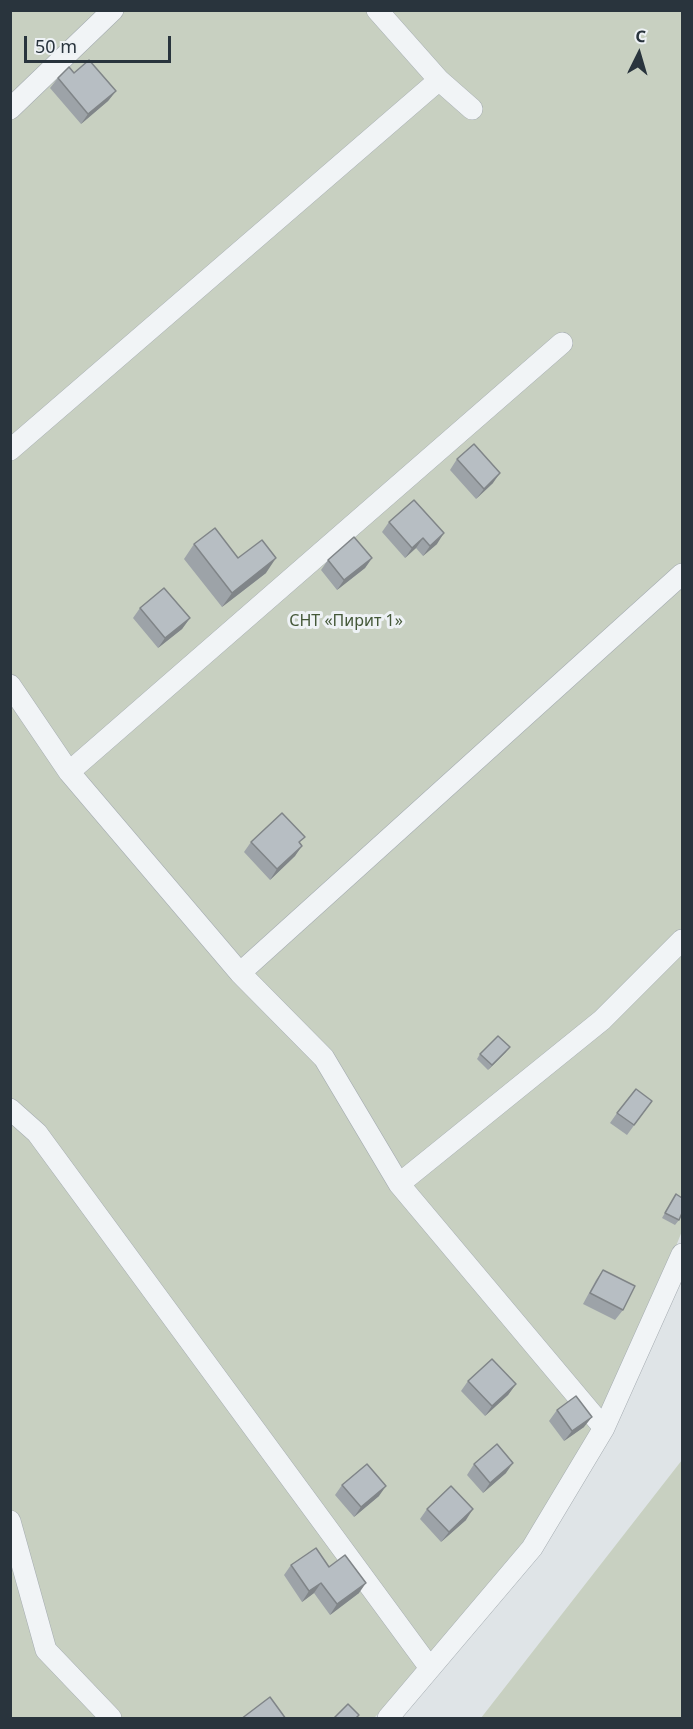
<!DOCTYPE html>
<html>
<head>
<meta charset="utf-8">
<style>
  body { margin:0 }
  #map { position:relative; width:693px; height:1729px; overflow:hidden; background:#dfe4e7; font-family:"Noto Sans",sans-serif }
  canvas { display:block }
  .frame { position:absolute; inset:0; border:12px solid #29343d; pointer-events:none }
  .north { position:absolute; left:609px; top:24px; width:60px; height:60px; -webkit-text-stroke:4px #eef2f5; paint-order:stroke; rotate:5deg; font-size:16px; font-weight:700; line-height:24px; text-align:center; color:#29343d }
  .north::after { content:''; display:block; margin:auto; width:21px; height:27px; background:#29343d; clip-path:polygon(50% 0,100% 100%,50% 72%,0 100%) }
  .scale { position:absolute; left:24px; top:36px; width:147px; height:27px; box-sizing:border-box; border:3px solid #29343d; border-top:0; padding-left:8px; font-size:18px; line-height:21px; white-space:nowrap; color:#29343d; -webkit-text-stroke:4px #eef2f5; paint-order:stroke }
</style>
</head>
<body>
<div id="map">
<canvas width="693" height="1729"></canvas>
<div class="frame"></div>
<div class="north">С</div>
<div class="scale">50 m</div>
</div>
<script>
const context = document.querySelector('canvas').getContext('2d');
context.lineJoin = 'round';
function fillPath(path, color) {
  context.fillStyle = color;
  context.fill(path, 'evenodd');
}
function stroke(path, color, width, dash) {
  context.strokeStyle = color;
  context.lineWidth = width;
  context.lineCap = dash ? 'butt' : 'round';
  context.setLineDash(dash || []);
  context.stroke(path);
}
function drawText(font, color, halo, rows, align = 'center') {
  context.font = font + ' "Noto Sans",sans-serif';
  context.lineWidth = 6;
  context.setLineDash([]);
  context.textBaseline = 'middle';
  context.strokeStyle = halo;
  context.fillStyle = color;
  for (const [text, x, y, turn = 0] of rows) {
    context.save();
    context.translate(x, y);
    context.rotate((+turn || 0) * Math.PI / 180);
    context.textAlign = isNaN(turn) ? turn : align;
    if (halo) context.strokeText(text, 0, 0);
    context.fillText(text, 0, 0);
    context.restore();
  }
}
fillPath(new Path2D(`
  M 11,11 L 682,11 L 682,1231 L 614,1403 L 523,1551 L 411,1681 L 374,1718 L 11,1718 Z
  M 682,1460 L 682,1718 L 481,1718 Z`), '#c8d0c1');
const minor = new Path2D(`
  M 377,10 L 439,80 L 472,109
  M 10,109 L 113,10
  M 10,450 L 439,80
  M 10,685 L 69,772 L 240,973 L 324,1058 L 399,1184 L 604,1428
  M 69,772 L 562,343
  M 240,973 L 682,574
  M 10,1109 L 37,1133 L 430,1668
  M 399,1184 L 602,1020 L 682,940
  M 10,1521 L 46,1650 L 111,1718
  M 388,1718 L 532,1548 L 604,1428 L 682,1254`);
stroke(minor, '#a5acb1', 22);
stroke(minor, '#f1f4f6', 21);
fillPath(new Path2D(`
  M 74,73 L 116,91 L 108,101 L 81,124 L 50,88 L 58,78 Z
  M 457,459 L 493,483 L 476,499 L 450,470 Z
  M 389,522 L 437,544 L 423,556 L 416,548 L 405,558 L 382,532 Z
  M 194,544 L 238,558 L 266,573 L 222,607 L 184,559 Z
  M 372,558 L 365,568 L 337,590 L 321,570 L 328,560 Z
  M 140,608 L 190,618 L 182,629 L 158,648 L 133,618 Z
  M 251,842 L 300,844 L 295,856 L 270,880 L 244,852 Z
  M 506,1052 L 488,1070 L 477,1059 L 480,1054 Z
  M 652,1101 L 627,1135 L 610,1123 L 617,1113 Z
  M 676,1194 L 679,1220 L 675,1225 L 662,1218 Z
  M 603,1270 L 623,1310 L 615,1320 L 583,1304 L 596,1280 Z
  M 468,1381 L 516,1384 L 508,1395 L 485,1416 L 461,1391 Z
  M 557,1410 L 584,1427 L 564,1441 L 549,1421 Z
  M 474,1464 L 506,1473 L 483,1493 L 467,1475 Z
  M 342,1485 L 379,1496 L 354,1517 L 335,1495 Z
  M 427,1509 L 466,1520 L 441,1542 L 420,1519 Z
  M 291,1565 L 329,1567 L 359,1593 L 330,1615 L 314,1593 L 302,1602 L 284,1575 Z`), '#9da3a8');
fillPath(new Path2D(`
  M 116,91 L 108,101 L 81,124 L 88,114 Z
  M 500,473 L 493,483 L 476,499 L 484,489 Z
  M 444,533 L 437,544 L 423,556 L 430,546 Z
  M 423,538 L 416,548 L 405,558 L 412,548 Z
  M 276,558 L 266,573 L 222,607 L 232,593 Z
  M 372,558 L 365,568 L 337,590 L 344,580 Z
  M 190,618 L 182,629 L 158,648 L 165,638 Z
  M 302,846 L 295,856 L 270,880 L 277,869 Z
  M 510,1047 L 506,1052 L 488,1070 L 492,1065 Z
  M 516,1384 L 508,1395 L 485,1416 L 492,1406 Z
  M 592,1417 L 584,1427 L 564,1441 L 572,1431 Z
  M 513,1463 L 506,1473 L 483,1493 L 490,1483 Z
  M 386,1486 L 379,1496 L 354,1517 L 361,1507 Z
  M 473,1509 L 466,1520 L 441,1542 L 449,1532 Z
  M 321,1583 L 314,1593 L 302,1602 L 309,1591 Z
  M 366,1583 L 359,1593 L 330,1615 L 337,1604 Z`), '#808588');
const building = new Path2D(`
  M 89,60 L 116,91 L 88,114 L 58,78 L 69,67 L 74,73 Z
  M 474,444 L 500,473 L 484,489 L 457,459 Z
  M 414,500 L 444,533 L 430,546 L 423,538 L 412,548 L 389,522 Z
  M 215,528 L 238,558 L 262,540 L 276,558 L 232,593 L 194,544 Z
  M 354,537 L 372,558 L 344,580 L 328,560 Z
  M 164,588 L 190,618 L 165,638 L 140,608 Z
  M 282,813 L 305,837 L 299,842 L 302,846 L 277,869 L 251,842 Z
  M 498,1036 L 510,1047 L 492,1065 L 480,1054 Z
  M 636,1089 L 652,1101 L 634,1125 L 617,1113 Z
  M 676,1194 L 682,1198 L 682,1213 L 679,1220 L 665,1213 Z
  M 603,1270 L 635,1286 L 623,1310 L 590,1293 Z
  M 492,1359 L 516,1384 L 492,1406 L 468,1381 Z
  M 576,1396 L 592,1417 L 572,1431 L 557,1410 Z
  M 497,1444 L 513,1463 L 490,1483 L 474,1464 Z
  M 367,1464 L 386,1486 L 361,1507 L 342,1485 Z
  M 451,1486 L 473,1509 L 449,1532 L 427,1509 Z
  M 316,1548 L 329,1567 L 345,1555 L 366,1583 L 337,1604 L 321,1583 L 309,1591 L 291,1565 Z
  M 270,1697 L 286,1719 L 241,1719 Z
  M 348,1704 L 359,1715 L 355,1719 L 333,1719 Z`);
fillPath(building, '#b7bec3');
stroke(building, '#808588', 1.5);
drawText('16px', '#445838', '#eef2f5', [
  ["СНТ «Пирит 1»",346,621]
]);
</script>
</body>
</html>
